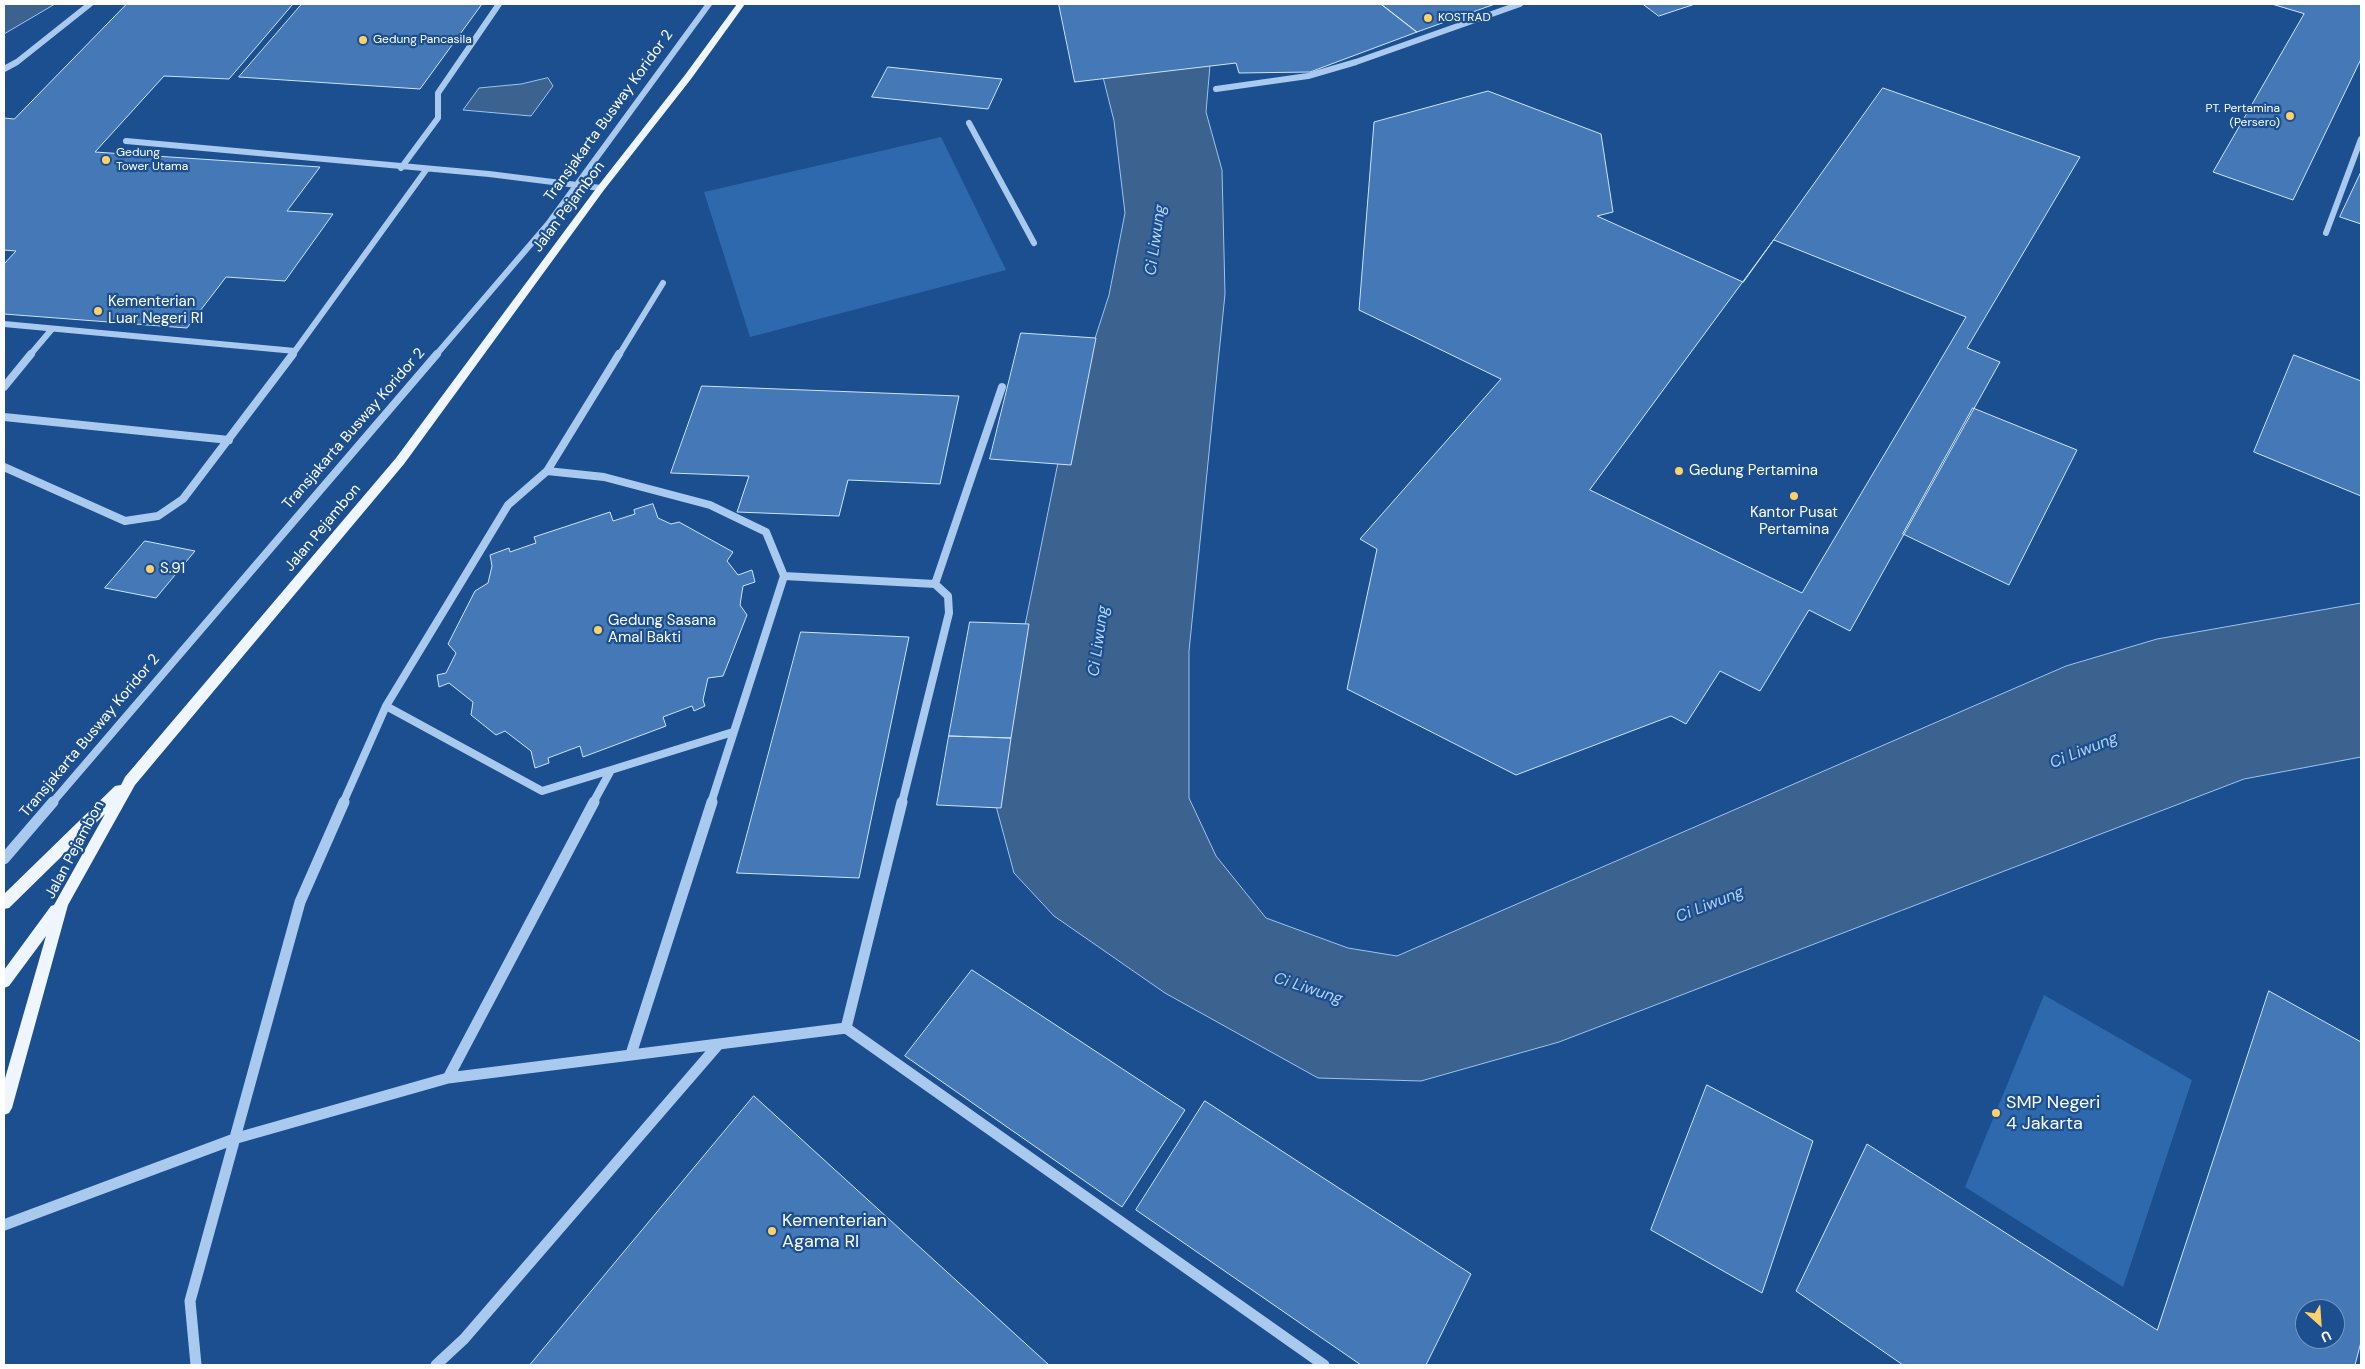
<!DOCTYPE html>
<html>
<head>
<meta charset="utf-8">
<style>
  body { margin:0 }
  #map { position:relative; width:2365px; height:1369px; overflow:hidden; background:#1b4f8f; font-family:"DM Sans",sans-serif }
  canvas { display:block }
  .frame { position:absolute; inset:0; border:5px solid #fff; pointer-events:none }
  .north { position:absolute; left:2295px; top:1299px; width:50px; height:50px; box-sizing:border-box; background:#1b4f8f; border:1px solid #7695bc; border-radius:50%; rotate:154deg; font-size:14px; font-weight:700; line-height:20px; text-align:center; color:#fff }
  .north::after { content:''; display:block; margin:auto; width:18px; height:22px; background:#ffd166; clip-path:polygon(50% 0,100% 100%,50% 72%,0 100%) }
</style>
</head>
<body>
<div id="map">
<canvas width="2365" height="1369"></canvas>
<div class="frame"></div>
<div class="north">U</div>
</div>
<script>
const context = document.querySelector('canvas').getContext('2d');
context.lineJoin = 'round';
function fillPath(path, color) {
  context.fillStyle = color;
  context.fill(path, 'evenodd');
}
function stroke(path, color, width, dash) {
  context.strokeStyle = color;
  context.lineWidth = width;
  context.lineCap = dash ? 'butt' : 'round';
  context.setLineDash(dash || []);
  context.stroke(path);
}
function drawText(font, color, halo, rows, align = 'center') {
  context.font = font + ' "DM Sans",sans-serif';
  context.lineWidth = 4.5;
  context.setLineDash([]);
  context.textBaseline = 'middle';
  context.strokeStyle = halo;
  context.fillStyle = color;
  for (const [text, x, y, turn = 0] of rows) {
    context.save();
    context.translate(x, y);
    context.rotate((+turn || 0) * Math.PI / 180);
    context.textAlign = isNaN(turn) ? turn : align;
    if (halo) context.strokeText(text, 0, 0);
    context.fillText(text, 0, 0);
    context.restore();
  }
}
fillPath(new Path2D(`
  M 941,137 L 1006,270 L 750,337 L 704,192 Z
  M 2044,995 L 2192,1080 L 2123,1287 L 1965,1187 Z`), '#2e69ad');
const water = new Path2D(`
  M 4,4 L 55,4 L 4,34 Z
  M 1085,4 L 1206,4 L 1214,18 L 1206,112 L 1222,170 L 1225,294 L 1189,651 L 1189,798 L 1216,856 L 1266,918 L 1348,948 L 1397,956 L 2066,666 L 2157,639 L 2361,603 L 2361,757 L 2244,779 L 1559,1042 L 1421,1081 L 1318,1078 L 1165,993 L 1054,916 L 1014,873 L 996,806 L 1007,714 L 1063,438 L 1109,295 L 1125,213 L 1114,121 Z
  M 548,78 L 553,86 L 531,116 L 463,110 L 479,88 L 521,84 Z`);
fillPath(water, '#3c6290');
stroke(water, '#9cc4f0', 1);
const building = new Path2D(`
  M 127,4 L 293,4 L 229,79 L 164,76 L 95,152 L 320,167 L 287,211 L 333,214 L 285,281 L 226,277 L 187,328 L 4,314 L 4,264 L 16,251 L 4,250 L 4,118 L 14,119 Z
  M 302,4 L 482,4 L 420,89 L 239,77 Z
  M 1059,4 L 1381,4 L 1417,32 L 1310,72 L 1239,73 L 1236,63 L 1075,82 Z
  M 1381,4 L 1495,4 L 1417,32 Z
  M 1643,4 L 1695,4 L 1659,16 Z
  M 2272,4 L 2361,4 L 2361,59 L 2293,200 L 2213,172 L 2304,14 Z
  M 888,67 L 1002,79 L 988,109 L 872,97 Z
  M 1883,88 L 2080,157 L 1967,348 L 2000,362 L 1850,631 L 1809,610 L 1760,691 L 1720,671 L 1686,724 L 1671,716 L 1516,775 L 1347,689 L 1377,549 L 1360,539 L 1501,379 L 1359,310 L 1374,122 L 1488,91 L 1601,134 L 1613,212 L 1597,216 L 1743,282 Z
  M 2361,172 L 2361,224 L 2340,217 Z
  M 1774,240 L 1966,317 L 1802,593 L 1590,490 Z
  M 1021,333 L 1096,338 L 1071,465 L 990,459 Z
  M 2294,355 L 2361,381 L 2361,496 L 2254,452 Z
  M 702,386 L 959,396 L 940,484 L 848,480 L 839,516 L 737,512 L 749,476 L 671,473 Z
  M 1973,408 L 2077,450 L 2009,585 L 1903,534 Z
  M 653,504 L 658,518 L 671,524 L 679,522 L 733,552 L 727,561 L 738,575 L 752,570 L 755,582 L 743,586 L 740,605 L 747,615 L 723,676 L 708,678 L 703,700 L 705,706 L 694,711 L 692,706 L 663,717 L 666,726 L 583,757 L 580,746 L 548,758 L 549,763 L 535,768 L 531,751 L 505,731 L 496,735 L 471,715 L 473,702 L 449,683 L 439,687 L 437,675 L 446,673 L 456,653 L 448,644 L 475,591 L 488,583 L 492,566 L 490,555 L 509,548 L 510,552 L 536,543 L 534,537 L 610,512 L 613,521 L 635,514 L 634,510 Z
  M 145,541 L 195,551 L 156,598 L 105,588 Z
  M 970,622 L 1029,624 L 1011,738 L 949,736 Z
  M 801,632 L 909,637 L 859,878 L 737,873 Z
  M 949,736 L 1011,738 L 1001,808 L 937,805 Z
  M 972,970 L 1185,1110 L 1122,1207 L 905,1056 Z
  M 2269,991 L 2361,1042 L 2361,1342 L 2355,1365 L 1903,1365 L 1796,1291 L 1867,1144 L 2157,1330 ZM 2305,1309 L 2335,1309 L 2335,1339 L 2305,1339 Z
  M 1707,1085 L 1813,1141 L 1762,1293 L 1651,1230 Z
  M 754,1096 L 1049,1365 L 530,1365 Z
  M 1205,1101 L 1471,1274 L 1426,1365 L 1361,1365 L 1136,1210 Z`);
fillPath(building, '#4478b7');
stroke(building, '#cfe3fa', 1);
stroke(new Path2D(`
  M 4,69 L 17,62 L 90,4
  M 1216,89 L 1308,76 L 1356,62 L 1520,4
  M 969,123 L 1034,243
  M 126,141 L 489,174 L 601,188
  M 401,168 L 438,118 L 438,93 L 499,4
  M 2326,233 L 2361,139
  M 4,324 L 295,351 L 426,170
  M 30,355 L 52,329
  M 292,355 L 295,351
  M 436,355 L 548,224 L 709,4
  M 619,355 L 663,283`), '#a9c9ee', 6);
stroke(new Path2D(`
  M 4,387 L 31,354
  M 4,417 L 229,440
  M 4,467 L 125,521 L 158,516 L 183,499 L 293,354
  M 547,471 L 604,477 L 710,505 L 766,532 L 784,576 L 711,803
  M 784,576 L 935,584 L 948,596 L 949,613 L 902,803
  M 935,584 L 1002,387
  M 611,770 L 733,732
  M 52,803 L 437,354
  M 343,803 L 386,706
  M 593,803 L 611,770 L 542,791 L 386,706 L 508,505 L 547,471 L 619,354`), '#a9c9ee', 8);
stroke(new Path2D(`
  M 902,802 L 846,1028 L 1324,1365
  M 4,859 L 53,802
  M 631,1054 L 712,802
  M 448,1078 L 594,802
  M 4,1225 L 237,1138 L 448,1078 L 846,1028
  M 196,1365 L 190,1301 L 300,902 L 344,802
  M 436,1365 L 464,1339 L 718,1045`), '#a9c9ee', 11);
fillPath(new Path2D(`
  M 737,4 L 745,4 L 691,79 L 604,190 L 404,464 L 135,785 L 68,905 L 12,1108 L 9,1113 L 4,1115 L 4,1082 L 46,936 L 9,986 L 4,988 L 4,970 L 51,906 L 54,905 L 105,814 L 9,908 L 4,909 L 4,894 L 115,786 L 121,785 L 125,777 L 396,458 L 598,186 L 685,75 Z`), '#f0f6ff');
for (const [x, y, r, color] of [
  [1428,18,5,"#ffd166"],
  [363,40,5,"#ffd166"],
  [2290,116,5,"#ffd166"],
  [106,160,5,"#ffd166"],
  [98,311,5,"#ffd166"],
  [1679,471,5,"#ffd166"],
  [1794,496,5,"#ffd166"],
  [150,569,5,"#ffd166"],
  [598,630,5,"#ffd166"],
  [1996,1113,5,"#ffd166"],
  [772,1231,5,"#ffd166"]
]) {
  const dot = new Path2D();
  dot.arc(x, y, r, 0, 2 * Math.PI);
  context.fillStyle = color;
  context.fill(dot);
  stroke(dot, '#1b4f8f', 2);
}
drawText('12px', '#fff', '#1b4f8f', [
  ["KOSTRAD",1438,18],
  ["Gedung Pancasila",373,40],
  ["PT. Pertamina",2280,109,"right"],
  ["(Persero)",2280,123,"right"],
  ["Gedung",116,153],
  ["Tower Utama",116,167]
], 'left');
drawText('15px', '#fff', '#1b4f8f', [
  ["Transjakarta Busway Koridor 2",609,116,-54],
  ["Jalan Pejambon",569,207,-53],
  ["Transjakarta Busway Koridor 2",354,429,-49],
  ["Jalan Pejambon",323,528,-50],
  ["Transjakarta Busway Koridor 2",90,736,-50],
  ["Jalan Pejambon",75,850,-62]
]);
drawText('15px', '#fff', '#1b4f8f', [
  ["Kementerian",108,302],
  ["Luar Negeri RI",108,319],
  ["Gedung Pertamina",1689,471],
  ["Kantor Pusat",1794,513,"center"],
  ["Pertamina",1794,530,"center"],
  ["S.91",160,569],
  ["Gedung Sasana",608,621],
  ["Amal Bakti",608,638]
], 'left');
drawText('italic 16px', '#b5d3f5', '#1b4f8f', [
  ["Ci Liwung",1156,240,-82],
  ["Ci Liwung",1099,641,-82],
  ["Ci Liwung",2084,751,-22],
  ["Ci Liwung",1710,905,-22],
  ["Ci Liwung",1308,989,18]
]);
drawText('18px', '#fff', '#1b4f8f', [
  ["SMP Negeri",2006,1103],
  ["4 Jakarta",2006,1124],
  ["Kementerian",782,1221],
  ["Agama RI",782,1242]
], 'left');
</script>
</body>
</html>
